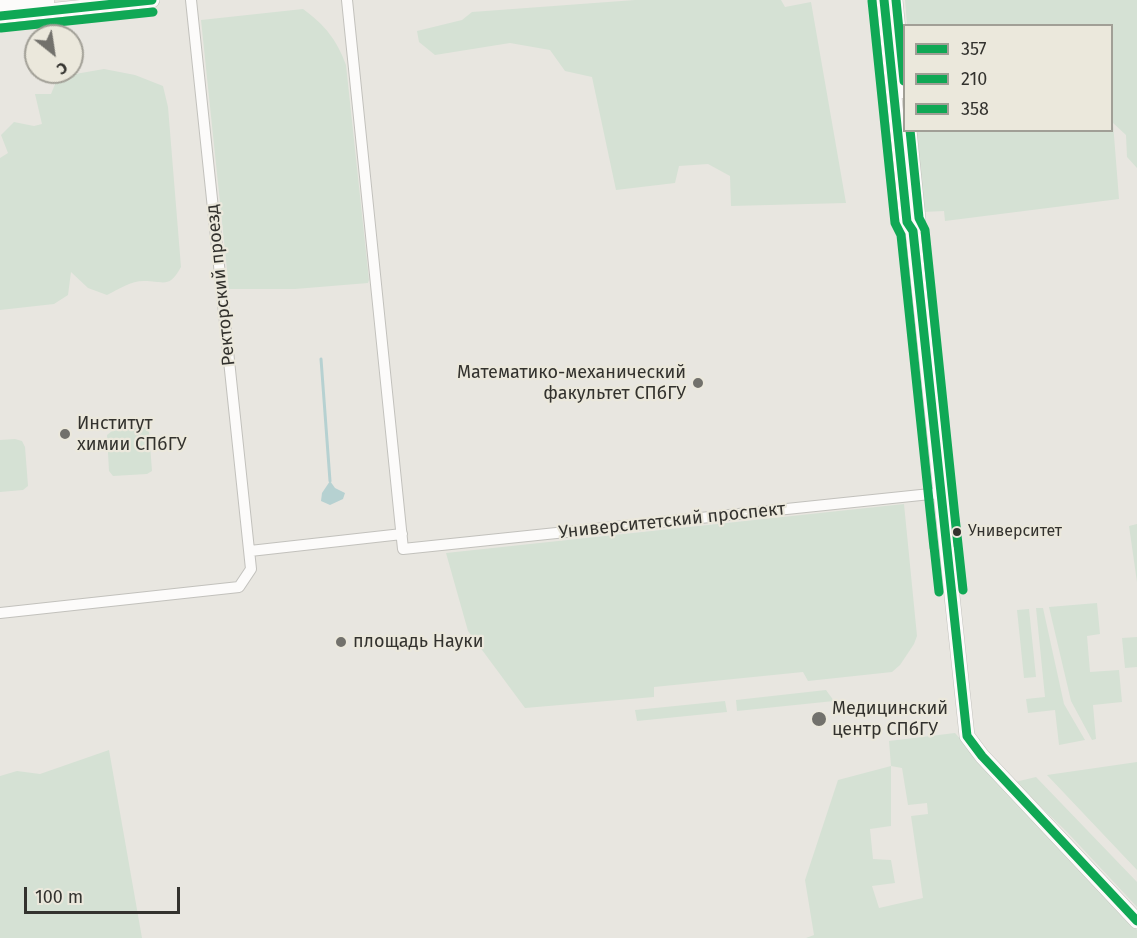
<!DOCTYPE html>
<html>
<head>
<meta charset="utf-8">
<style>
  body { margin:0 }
  #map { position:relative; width:1137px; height:938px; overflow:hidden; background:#e8e6e0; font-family:"Fira Sans",sans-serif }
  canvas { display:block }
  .legend { position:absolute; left:903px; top:24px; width:210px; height:108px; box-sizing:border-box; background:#ebe8dc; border:2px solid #a19f96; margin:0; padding:8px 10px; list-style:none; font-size:18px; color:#33322e }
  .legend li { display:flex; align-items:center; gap:12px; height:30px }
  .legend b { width:30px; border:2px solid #a19f96 }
  .north { position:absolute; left:24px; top:24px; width:60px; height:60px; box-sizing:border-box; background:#ebe8dc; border:2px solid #a19f96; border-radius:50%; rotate:150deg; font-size:16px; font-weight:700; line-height:24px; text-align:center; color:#33322e }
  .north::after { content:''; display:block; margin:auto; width:21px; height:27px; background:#72716c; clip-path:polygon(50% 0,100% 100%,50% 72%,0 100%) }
  .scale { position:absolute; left:24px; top:887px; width:156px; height:27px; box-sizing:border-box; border:3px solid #33322e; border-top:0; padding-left:8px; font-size:18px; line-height:21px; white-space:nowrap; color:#33322e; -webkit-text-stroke:4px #ebe8dc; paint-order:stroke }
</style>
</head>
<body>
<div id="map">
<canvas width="1137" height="938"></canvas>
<ul class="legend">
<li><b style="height:8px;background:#10a855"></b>357</li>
<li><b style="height:8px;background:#10a855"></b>210</li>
<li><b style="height:8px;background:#10a855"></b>358</li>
</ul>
<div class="north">С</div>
<div class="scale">100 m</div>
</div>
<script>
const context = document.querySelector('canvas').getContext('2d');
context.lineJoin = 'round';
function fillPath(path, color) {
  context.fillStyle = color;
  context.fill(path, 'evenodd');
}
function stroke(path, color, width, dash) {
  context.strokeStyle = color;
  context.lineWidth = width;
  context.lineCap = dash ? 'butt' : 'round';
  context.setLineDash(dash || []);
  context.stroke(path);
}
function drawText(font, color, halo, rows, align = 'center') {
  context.font = font + ' "Fira Sans",sans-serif';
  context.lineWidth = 4.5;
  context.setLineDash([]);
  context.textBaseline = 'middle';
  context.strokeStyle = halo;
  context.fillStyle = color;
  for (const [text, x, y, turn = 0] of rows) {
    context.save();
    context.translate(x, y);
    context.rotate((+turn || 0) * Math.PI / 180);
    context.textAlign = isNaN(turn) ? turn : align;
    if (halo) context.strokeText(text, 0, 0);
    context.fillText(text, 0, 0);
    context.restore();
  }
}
fillPath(new Path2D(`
  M 635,0 L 781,0 L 785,7 L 811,2 L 846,203 L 731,206 L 730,176 L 708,164 L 679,166 L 675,183 L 616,190 L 592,77 L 565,71 L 550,50 L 510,43 L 435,55 L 419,42 L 417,31 L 462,20 L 472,12 Z
  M 905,0 L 1137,0 L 1137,168 L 1127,157 L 1126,135 L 1113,123 L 1119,199 L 945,221 L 944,211 L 923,212 L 916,131 L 1112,130 L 1112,26 L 907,25 Z
  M 303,9 C 325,25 337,40 346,65 L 369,280 L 368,283 L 295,289 L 229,289 L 201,20 Z
  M 104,69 L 135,75 L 163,86 L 168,107 L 181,267 C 169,289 164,281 144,281 C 131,281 119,289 107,295 L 88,288 L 71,272 L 68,295 L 54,304 L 0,310 L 0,158 L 8,153 L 1,135 L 14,122 L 34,126 L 42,124 L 35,94 L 51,94 L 58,77 Z
  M 144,427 L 149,432 L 152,471 L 147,474 L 113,476 L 109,471 L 107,435 L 112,431 Z
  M 15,439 L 22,441 L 25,447 L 28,486 L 23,490 L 0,492 L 0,440 Z
  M 904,504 L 917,636 L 914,644 L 900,665 L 892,672 L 808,681 L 803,672 L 654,687 L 654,697 L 525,708 L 468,631 L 446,553 Z
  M 1137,524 L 1137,582 L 1129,526 Z
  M 1097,603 L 1100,634 L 1087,636 L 1090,672 L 1119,670 L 1122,702 L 1093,705 L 1096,739 L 1092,740 L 1071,701 L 1049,607 Z
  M 1036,608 L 1043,608 L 1064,704 L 1085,740 L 1059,745 L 1055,710 L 1028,713 L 1026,699 L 1045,697 Z
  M 1029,609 L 1036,677 L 1024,678 L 1017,610 Z
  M 1137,637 L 1137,667 L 1125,668 L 1122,638 Z
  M 826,690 L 834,701 L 737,711 L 736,700 Z
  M 725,701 L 727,712 L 637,721 L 635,710 Z
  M 955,733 L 1137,930 L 1137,938 L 806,938 L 814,935 L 805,880 L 838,780 L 891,766 L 889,741 ZM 891,766 L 902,768 L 908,805 L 927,803 L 928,814 L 911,816 L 923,898 L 879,908 L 872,886 L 895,883 L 891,860 L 873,859 L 870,829 L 891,826 Z
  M 109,750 L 142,938 L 0,938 L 0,776 L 17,771 L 40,774 Z
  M 1137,762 L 1137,870 L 1047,775 Z
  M 1036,777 L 1137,882 L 1137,907 L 1067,832 L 1015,782 Z`), '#d5e1d4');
fillPath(new Path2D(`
  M 330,481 L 335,488 L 345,493 L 343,499 L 330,505 L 321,501 L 322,493 Z`), '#b6d1d1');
stroke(new Path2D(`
  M 321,359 L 330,481`), '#b6d1d1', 3);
const street = new Path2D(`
  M 347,0 L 403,549 L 940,493
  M 250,551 L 402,534
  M 0,613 L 239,587 L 251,569 L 191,0`);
const secondary = new Path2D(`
  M 884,0 L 907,222 L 913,231
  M 895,0 L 904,91
  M 0,5 L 47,0
  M 0,16 L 152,0
  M 909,130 L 918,219 L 913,231 L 967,736 L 982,756 L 1137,921`);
stroke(street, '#c2c1bc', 12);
stroke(secondary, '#c2c1bc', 16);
stroke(street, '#fcfbfa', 10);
stroke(secondary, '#fcfbfa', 15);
stroke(new Path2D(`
  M 884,0 L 907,222 L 913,231 L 967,736 L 982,756 L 1137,921
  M 0,16 L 152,0`), '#10a855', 9);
stroke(new Path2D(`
  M 872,1 L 895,223 L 901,235 L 934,548
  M 1,28 L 153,12
  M 931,519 L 939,592`), '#10a855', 9);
stroke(new Path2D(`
  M 896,0 L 904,81
  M 910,130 L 919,218 L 925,230 L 958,546
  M 955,517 L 963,590`), '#10a855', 9);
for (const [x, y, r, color] of [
  [698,383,6,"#72716c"],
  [65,434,6,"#72716c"],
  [957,532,5,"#33322e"],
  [341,642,6,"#72716c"],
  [819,719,8,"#72716c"]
]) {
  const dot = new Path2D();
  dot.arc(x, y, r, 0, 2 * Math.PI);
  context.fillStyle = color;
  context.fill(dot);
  stroke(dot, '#ebe8dc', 2);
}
drawText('16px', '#33322e', '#ebe8dc', [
  ["Университет",968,532]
], 'left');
drawText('18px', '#33322e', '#ebe8dc', [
  ["Ректорский проезд",221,285,-96],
  ["Университетский проспект",672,521,-6]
]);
drawText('18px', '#33322e', '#ebe8dc', [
  ["Математико-механический",686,373,"right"],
  ["факультет СПбГУ",686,394,"right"],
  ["Институт",77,424],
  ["химии СПбГУ",77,445],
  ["площадь Науки",353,642],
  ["Медицинский",832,709],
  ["центр СПбГУ",832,730]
], 'left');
</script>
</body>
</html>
